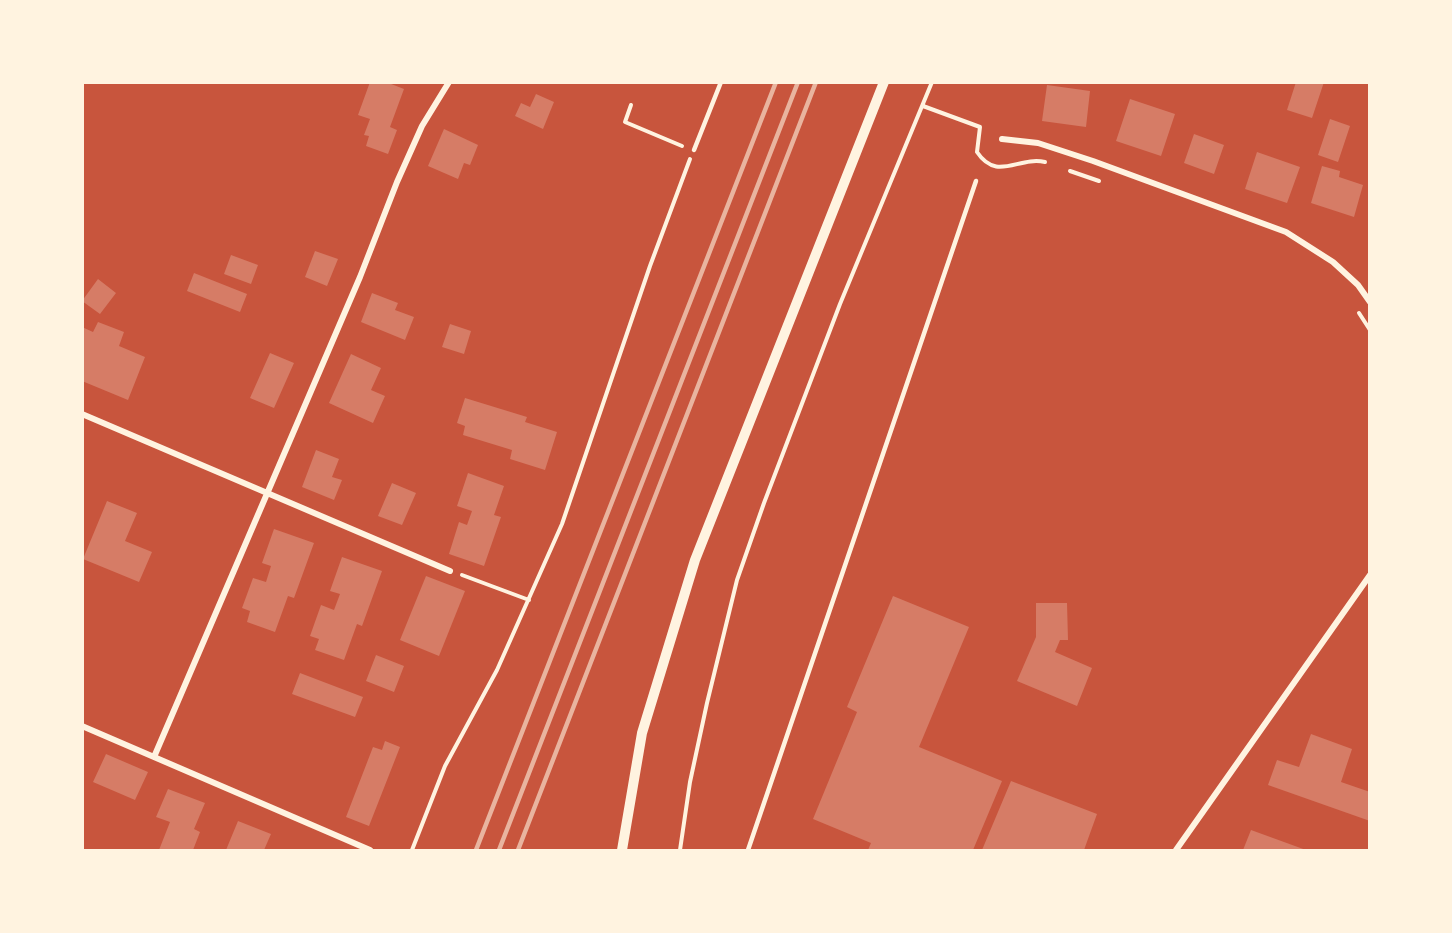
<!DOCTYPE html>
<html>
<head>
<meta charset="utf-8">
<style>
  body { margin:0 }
  #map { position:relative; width:1452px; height:933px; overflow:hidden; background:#c8553d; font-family:Rubik,sans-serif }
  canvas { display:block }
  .frame { position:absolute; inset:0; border:84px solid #fff3e0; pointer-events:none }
</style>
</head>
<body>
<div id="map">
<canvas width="1452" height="933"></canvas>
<div class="frame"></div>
</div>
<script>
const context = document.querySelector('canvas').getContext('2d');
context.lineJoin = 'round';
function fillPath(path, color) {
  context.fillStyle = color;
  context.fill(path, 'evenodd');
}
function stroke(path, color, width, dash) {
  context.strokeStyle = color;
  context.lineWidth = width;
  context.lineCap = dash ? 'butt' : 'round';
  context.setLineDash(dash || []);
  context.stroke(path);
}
fillPath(new Path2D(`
  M 370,82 L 386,82 L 404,89 L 390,127 L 397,130 L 388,154 L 366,146 L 369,136 L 364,135 L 370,119 L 358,115 Z
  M 1296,82 L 1324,82 L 1312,118 L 1287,110 Z
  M 1047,85 L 1090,91 L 1086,127 L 1042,121 Z
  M 536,94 L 554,102 L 543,129 L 515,116 L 521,103 L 530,107 Z
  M 1130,99 L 1175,114 L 1161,156 L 1116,141 Z
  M 1330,119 L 1350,126 L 1338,162 L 1318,155 Z
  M 444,129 L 478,145 L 470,165 L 464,163 L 458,179 L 428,166 Z
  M 1194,134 L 1224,145 L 1214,174 L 1184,163 Z
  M 1257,152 L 1300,167 L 1287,203 L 1245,189 Z
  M 1322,166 L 1340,171 L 1339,177 L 1363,185 L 1354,217 L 1311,203 Z
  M 315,251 L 338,259 L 327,286 L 305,277 Z
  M 231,255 L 258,265 L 251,284 L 224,274 Z
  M 194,273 L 247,294 L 240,312 L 187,291 Z
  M 98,279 L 116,293 L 100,314 L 82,301 Z
  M 372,293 L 398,303 L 395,310 L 414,317 L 405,340 L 361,322 Z
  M 98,322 L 124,332 L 119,346 L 145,357 L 128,400 L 82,381 L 82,327 L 93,332 Z
  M 450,324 L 471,331 L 464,354 L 442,347 Z
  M 270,353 L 294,363 L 274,408 L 250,398 Z
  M 351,354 L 381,368 L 371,390 L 385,396 L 373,423 L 329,403 Z
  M 465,398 L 527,417 L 525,422 L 557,432 L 545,470 L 510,459 L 512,450 L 463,435 L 465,426 L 457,423 Z
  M 316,450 L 339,459 L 332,477 L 342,480 L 334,500 L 302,487 Z
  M 468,473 L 504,486 L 494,515 L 501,517 L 484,566 L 449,554 L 459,522 L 467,525 L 472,511 L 457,506 Z
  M 392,483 L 416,493 L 402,525 L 378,516 Z
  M 107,501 L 137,513 L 125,541 L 152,552 L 139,582 L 83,559 Z
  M 274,529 L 314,543 L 294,598 L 288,596 L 275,632 L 247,622 L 250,611 L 242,608 L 253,578 L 266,582 L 271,566 L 262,563 Z
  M 342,557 L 382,571 L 362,626 L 357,624 L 344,660 L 315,650 L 319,639 L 310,636 L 321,605 L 334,610 L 340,594 L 330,591 Z
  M 426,576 L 465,591 L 439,656 L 400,640 Z
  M 893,596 L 969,627 L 919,747 L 1002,781 L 973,850 L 868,850 L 871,843 L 813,819 L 857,712 L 847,707 Z
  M 1036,603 L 1067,603 L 1068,640 L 1060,640 L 1055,652 L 1092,668 L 1077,706 L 1017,681 L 1036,637 Z
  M 376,655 L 404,666 L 394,692 L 366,681 Z
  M 300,673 L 363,697 L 355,717 L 292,694 Z
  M 1311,734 L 1352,749 L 1341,782 L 1370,792 L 1370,821 L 1268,785 L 1277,760 L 1299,767 Z
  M 385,741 L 400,747 L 369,826 L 346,817 L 373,747 L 382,750 Z
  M 106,754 L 148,772 L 135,800 L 93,782 Z
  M 1011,781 L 1097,814 L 1084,850 L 982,850 Z
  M 168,789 L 205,803 L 194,829 L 200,832 L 193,850 L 159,850 L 170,822 L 156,817 Z
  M 238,821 L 271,834 L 264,850 L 226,850 Z
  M 1251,830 L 1306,850 L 1243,850 Z`), '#d67c66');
stroke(new Path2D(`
  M 631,105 L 625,122 L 682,146
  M 923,106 L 980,127 L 977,152 C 997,182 1018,156 1045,162
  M 1070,171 L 1099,181
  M 1359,313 L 1370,330
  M 462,575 L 529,600
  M 412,850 L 445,766 L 497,670 L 562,524 L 650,266 L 690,159
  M 680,850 L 690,782 L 707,703 L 737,580 L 764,503 L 840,304 L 932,82`), '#fff3e0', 4);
stroke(new Path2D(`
  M 694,150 L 721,82
  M 748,850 L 976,181`), '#fff3e0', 4.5);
stroke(new Path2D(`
  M 1002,139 L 1038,143 L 1093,161 L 1286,232 L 1333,262 L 1358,285 L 1370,302
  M 82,414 L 450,571
  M 82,726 L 370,850
  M 154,757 L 360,277 L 397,182 L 422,126 L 449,82
  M 1176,850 L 1370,575`), '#fff3e0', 6);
stroke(new Path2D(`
  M 622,850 L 642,733 L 695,560 L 884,82`), '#fff3e0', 10);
stroke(new Path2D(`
  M 476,850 L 776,82
  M 499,850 L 798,82
  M 518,850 L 816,82`), '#e9b49f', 4.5);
</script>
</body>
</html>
